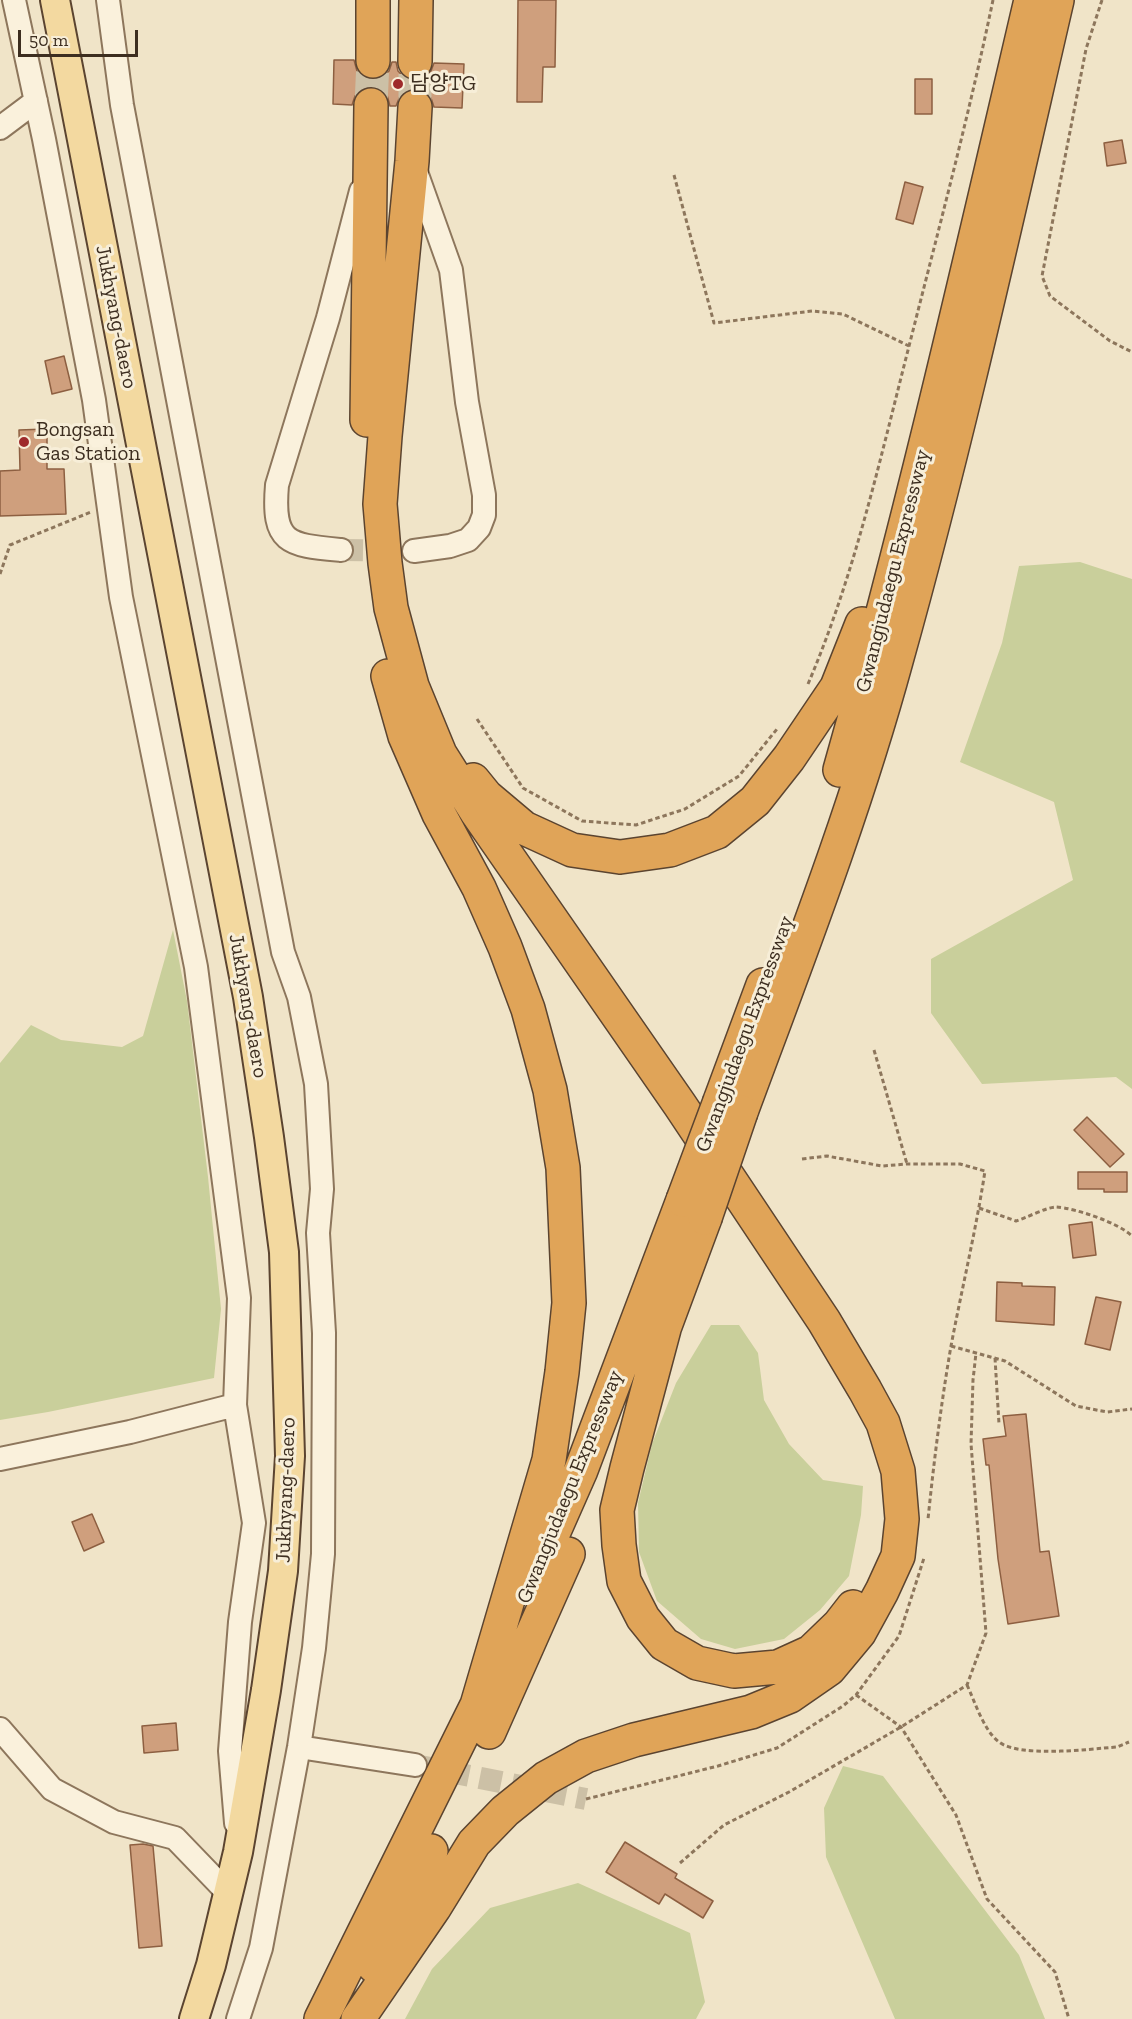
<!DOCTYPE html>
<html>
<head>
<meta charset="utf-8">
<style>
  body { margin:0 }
  #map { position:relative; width:1132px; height:2019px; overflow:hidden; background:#f0e4c8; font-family:"Zilla Slab",serif }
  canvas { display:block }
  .scale { position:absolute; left:18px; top:30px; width:120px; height:27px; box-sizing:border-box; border:3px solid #3d2e20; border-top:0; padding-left:8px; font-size:18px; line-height:21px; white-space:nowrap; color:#3d2e20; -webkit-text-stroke:4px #f7eed8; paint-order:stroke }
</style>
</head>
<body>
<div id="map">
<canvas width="1132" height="2019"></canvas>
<div class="scale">50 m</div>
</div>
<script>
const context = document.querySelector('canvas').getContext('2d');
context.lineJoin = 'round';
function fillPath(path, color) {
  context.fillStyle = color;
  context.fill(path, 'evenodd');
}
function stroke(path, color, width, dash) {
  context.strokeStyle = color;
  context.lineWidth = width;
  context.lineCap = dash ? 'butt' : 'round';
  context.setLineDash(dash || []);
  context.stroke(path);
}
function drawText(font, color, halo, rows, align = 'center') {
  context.font = font + ' "Zilla Slab","Noto Sans KR",serif';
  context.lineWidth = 6;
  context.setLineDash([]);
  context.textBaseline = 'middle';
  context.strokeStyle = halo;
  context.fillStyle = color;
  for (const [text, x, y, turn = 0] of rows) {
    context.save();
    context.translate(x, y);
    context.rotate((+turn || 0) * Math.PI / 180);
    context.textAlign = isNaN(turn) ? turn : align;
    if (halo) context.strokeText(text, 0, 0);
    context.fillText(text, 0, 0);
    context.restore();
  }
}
fillPath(new Path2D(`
  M 1080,562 L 1132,579 L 1132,1089 L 1116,1077 L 982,1084 L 931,1013 L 931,959 L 1073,880 L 1054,802 L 960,762 L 1002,643 L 1019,566 Z
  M 173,930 L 187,1001 L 208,1177 L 221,1309 L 214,1378 L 48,1412 L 0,1420 L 0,1063 L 31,1025 L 61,1040 L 122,1047 L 143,1036 Z
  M 711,1325 L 739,1325 L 758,1353 L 764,1400 L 789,1444 L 823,1480 L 863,1486 L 861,1515 L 849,1576 L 820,1610 L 784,1639 L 735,1649 L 701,1639 L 657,1601 L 639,1552 L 638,1503 L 652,1444 L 676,1383 Z
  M 843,1766 L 883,1776 L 1019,1955 L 1045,2019 L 895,2019 L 826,1857 L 824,1808 Z
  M 578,1883 L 690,1933 L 705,2002 L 696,2019 L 405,2019 L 432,1969 L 490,1908 Z`), '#c9cf9b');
const building = new Path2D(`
  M 518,0 L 556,0 L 555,67 L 543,67 L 542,102 L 517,102 Z
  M 334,60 L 354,60 L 357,71 L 364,77 L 372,80 L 383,77 L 389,71 L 392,62 L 396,62 L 398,71 L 405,78 L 414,81 L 425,78 L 431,71 L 434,63 L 464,64 L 462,108 L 434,107 L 431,98 L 426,92 L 415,88 L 406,91 L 400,96 L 396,106 L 390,106 L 387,95 L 380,89 L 372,86 L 361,89 L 355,96 L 352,105 L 333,104 Z
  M 915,79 L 932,79 L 932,114 L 915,114 Z
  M 1122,140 L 1126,163 L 1107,166 L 1104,143 Z
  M 905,182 L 923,187 L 913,224 L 896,219 Z
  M 64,356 L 72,389 L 52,394 L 45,361 Z
  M 47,429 L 47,469 L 64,469 L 66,514 L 0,516 L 0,471 L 20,470 L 19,430 Z
  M 1087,1117 L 1124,1154 L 1110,1167 L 1074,1130 Z
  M 1078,1172 L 1127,1172 L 1127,1192 L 1104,1192 L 1104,1189 L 1078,1189 Z
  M 1092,1222 L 1096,1255 L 1073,1258 L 1069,1225 Z
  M 997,1282 L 1022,1283 L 1022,1286 L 1055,1287 L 1054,1325 L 996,1321 Z
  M 1096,1297 L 1121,1302 L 1110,1350 L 1085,1344 Z
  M 1026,1414 L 1040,1552 L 1049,1551 L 1059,1616 L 1008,1624 L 998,1559 L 989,1465 L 986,1465 L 983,1439 L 1006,1436 L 1003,1416 Z
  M 92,1514 L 104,1542 L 84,1551 L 72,1522 Z
  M 176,1723 L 178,1750 L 144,1753 L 142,1726 Z
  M 625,1842 L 677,1874 L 675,1878 L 713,1901 L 703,1918 L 665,1894 L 659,1904 L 606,1872 Z
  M 143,1844 L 153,1846 L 162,1946 L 139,1948 L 130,1845 Z`);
fillPath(building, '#cf9f7d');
stroke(building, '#8d5f41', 1.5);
stroke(new Path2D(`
  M 341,550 L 414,551
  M 415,1765 L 586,1799`), '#ccc0a6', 22, [22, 11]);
stroke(new Path2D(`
  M 371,105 L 373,61
  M 415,107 L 415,62`), '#ccc0a6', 33, [33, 16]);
const minor = new Path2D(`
  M 14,0 L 44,139 L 94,400 L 121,597 L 196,967 L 239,1298 L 235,1405 L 254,1523 L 240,1622 L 230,1751 L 236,1823
  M 108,0 L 122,105 L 283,952 L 299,997 L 316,1084 L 322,1189 L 318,1233 L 324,1333 L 323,1554 L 314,1648 L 299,1747 L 261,1948 L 238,2019
  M 0,128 L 36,101
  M 341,550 C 288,545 272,544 277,485 L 328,318 L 361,191
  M 414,551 L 450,546 L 468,540 L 479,528 L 484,515 L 484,495 L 467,402 L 451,270 L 415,169
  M 0,1459 L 130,1432 L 235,1405
  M 0,1729 L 52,1789 L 114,1822 L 175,1838 L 228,1893
  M 299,1747 L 415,1765`);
const major = new Path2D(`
  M 55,0 L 248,997 L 269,1137 L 284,1252 L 290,1456 L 283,1571 L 266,1690 L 238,1852 L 211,1965 L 194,2019`);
const highway = new Path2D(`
  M 373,61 L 373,0
  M 415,62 L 416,0
  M 367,420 L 371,105
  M 388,676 L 405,736 L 439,814 L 479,888 L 505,947 L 528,1009 L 550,1090 L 563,1168 L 569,1303 L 562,1372 L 549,1460 L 475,1712
  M 840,770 C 912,515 971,257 1031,0
  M 473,780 L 486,796 L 524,828 L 572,850 L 620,857 L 670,850 L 717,832 L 755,801 L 789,758 L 837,687 L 862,624
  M 720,1101 L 763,985
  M 741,1112 C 796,963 854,815 896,661 C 957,443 1006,221 1057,0
  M 664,1329 L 627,1468 L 617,1510 L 619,1545 L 624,1581 L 643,1618 L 664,1644 L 697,1663 L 734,1671 L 778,1667 L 811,1652 L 839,1625 L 853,1607
  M 656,1350 L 705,1218
  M 532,1581 L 581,1470 L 683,1200
  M 489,1732 L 568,1554
  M 374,1966 L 431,1851
  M 321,2019 L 484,1691
  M 358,2019 L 434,1908 L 474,1843 L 505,1811 L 546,1778 L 586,1756 L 634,1740 L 751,1712 L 790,1696 L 829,1669 L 859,1633 L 882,1591 L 898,1556 L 902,1519 L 898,1471 L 883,1423 L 865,1390 L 824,1321 L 680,1105 L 476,811 L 440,754 L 412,686 L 391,608 L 385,563 L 380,504 L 385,436 L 412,161 L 415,107`);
stroke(minor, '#8d765c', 26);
stroke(major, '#5b4430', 32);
stroke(highway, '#5b4430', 36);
stroke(new Path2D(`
  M 1102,0 L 1086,49 L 1042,276 L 1050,296 L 1110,341 L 1132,352
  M 674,175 L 714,323 L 812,311 L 843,314 L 909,346
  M 0,574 L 10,545 L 91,512
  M 808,684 C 853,579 878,468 906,358 C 936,239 968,120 993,0
  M 477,719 L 523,788 L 582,821 L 636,825 L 685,809 L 739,776 L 777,729
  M 874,1050 L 907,1164
  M 802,1159 L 827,1156 L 882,1166 L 907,1164 L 960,1164 L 985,1171 C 976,1230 962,1288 951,1346 C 941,1404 934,1461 928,1519
  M 979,1208 L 1016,1221 C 1026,1218 1047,1207 1056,1207 C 1075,1208 1119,1223 1132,1236
  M 951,1346 L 1005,1361 L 1076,1406 L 1107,1412 L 1132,1409
  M 995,1358 L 999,1424
  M 967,1685 C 975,1702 984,1731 999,1742 C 1020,1758 1090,1749 1117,1747 L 1129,1742
  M 856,1695 L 901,1727 L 956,1815 L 987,1899 L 1055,1972 L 1069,2019
  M 586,1799 L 718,1766 L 777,1748 L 843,1706 L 856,1695 L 899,1636 L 924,1558
  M 680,1863 L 724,1825 L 789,1792 L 901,1727 L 967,1685 L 986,1633 L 971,1444 L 973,1380 L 976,1353`), '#8d765c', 3, [4.5, 3]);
stroke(minor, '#faf1dc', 22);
stroke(major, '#f3d9a0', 28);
stroke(highway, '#e0a458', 33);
const highwayBridge = new Path2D(`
  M 683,1200 L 720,1101
  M 705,1218 L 741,1112`);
stroke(highwayBridge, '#5b4430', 36, []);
stroke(highwayBridge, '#e0a458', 33);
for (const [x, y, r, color] of [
  [398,84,6,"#9e2a2b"],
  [24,442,6,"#9e2a2b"]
]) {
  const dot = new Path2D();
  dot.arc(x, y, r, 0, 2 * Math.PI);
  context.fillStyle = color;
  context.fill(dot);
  stroke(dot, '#f7eed8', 2);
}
drawText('21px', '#3d2e20', '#f7eed8', [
  ["담양TG",410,84],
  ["Bongsan",36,430],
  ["Gas Station",36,454]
], 'left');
drawText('21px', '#3d2e20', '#f7eed8', [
  ["Jukhyang-daero",116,317,79],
  ["Gwangjudaegu Expressway",893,571,-76],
  ["Jukhyang-daero",248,1006,80],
  ["Gwangjudaegu Expressway",745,1034,-70],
  ["Gwangjudaegu Expressway",570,1487,-68],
  ["Jukhyang-daero",286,1490,-88]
]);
</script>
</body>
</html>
